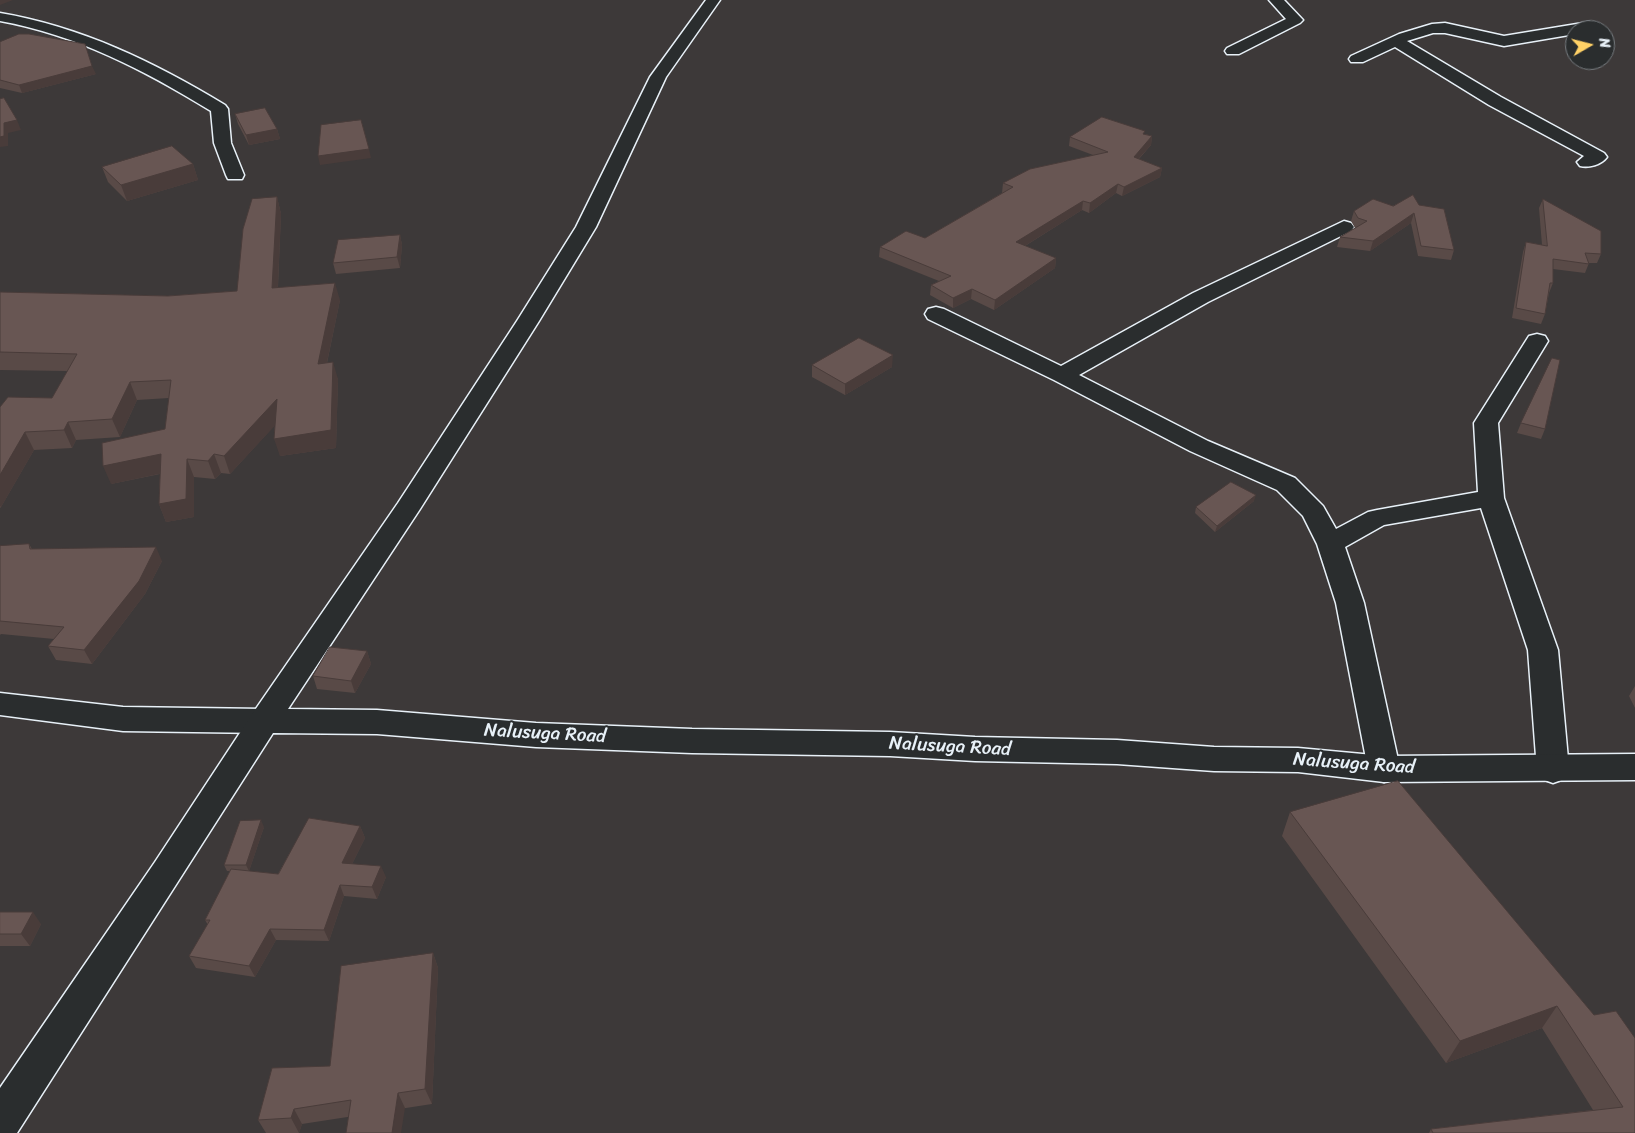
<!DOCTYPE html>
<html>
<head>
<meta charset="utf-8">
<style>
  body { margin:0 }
  #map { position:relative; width:1635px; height:1133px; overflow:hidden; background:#3d3939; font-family:Sriracha,sans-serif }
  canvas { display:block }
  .north { position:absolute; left:1565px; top:20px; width:50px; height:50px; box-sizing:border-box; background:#2a2d2e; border:1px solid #767b7f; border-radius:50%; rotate:82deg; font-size:14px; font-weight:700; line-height:20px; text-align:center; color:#e8f1f8 }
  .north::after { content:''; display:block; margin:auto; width:18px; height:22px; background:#ffd166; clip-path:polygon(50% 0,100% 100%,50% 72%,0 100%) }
</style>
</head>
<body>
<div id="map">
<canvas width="1635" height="1133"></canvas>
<div class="north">N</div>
</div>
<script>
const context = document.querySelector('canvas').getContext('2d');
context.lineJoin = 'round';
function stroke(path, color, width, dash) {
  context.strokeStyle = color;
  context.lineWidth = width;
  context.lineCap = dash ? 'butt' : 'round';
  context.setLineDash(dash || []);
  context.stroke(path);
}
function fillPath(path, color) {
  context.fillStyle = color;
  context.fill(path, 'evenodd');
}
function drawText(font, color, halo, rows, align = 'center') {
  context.font = font + ' Sriracha,sans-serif';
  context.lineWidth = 4;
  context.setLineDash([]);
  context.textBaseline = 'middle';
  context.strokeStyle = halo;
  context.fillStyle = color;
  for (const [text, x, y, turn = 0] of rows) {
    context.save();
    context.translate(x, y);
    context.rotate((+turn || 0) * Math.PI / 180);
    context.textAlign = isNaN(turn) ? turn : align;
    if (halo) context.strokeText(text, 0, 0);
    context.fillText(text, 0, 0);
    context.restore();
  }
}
const minor = new Path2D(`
  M 1269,0 L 1284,0 L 1303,20 L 1300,23 L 1239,54 L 1227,54 L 1225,51 L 1227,48 L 1286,19 Z
  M 0,13 C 82,27 154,62 225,105 L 228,109 L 231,143 L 244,175 L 242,179 L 228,179 L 226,175 L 214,143 L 211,111 C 144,70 77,35 0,21 Z
  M 1589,22 L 1594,24 L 1597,27 L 1595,30 L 1575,30 L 1575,34 L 1504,46 L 1445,33 L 1433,33 L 1407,41 L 1501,97 L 1604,153 L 1607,157 C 1601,165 1589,168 1580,166 L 1577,162 L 1584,156 L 1489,105 L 1395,47 L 1363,62 L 1351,62 L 1349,59 L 1351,56 L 1399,34 L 1432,24 L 1445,23 L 1504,36 Z
  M 1344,221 L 1351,223 L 1354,227 L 1351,231 L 1208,302 L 1079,375 L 1208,441 L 1295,478 L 1323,506 L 1336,529 L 1368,512 L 1377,510 L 1478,492 L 1474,423 L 1529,336 L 1537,334 L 1545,336 L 1548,341 L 1498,423 L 1504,498 L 1558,650 L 1569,770 L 1564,779 L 1553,783 L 1542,779 L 1537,770 L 1528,650 L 1481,508 L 1384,525 L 1345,547 L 1364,603 L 1400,769 L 1395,778 L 1384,782 L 1373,778 L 1368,769 L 1336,603 L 1317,544 L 1303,516 L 1277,490 L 1190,451 L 1054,380 L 928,319 L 925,314 L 928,309 L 936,307 L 944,309 L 1061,366 L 1193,293 Z
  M 0,693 L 123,707 L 264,709 L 275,713 L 280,721 L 275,729 L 264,733 L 123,731 L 0,715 Z`);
const tertiary = new Path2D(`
  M 706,0 L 720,0 L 666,77 L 596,227 L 539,321 L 420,509 L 288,709 L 377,710 L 536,723 L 692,729 L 890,732 L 975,737 L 1117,740 L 1214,747 L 1298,748 L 1384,756 L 1635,754 L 1635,780 L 1384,782 L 1298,772 L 1214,771 L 1117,764 L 975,761 L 890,756 L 692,753 L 536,747 L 377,734 L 273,733 L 17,1133 L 0,1133 L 0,1088 L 155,862 L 253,713 L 398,503 L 517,321 L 576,227 L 650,77 Z`);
stroke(minor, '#e8f1f8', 3);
stroke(tertiary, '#e8f1f8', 3);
fillPath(minor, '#2a2d2e');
fillPath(tertiary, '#2a2d2e');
fillPath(new Path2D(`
  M 0,42 L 96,74 L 22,93 L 0,88 Z
  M 235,114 L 277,129 L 280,139 L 249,145 L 238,124 Z
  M 1145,134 L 1152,136 L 1151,145 L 1139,159 L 1162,168 L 1160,177 L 1122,196 L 1116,193 L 1089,213 L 1082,210 L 1025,246 L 1056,258 L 1055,268 L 994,310 L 971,299 L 953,308 L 930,295 L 931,285 L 939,281 L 879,257 L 880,247 L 925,238 L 1002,193 L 1003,183 L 1093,155 L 1069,146 L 1070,137 Z
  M 193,164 L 198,180 L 127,201 L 108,182 L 102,167 Z
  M 277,197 L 281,214 L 278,287 L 340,300 L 327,363 L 338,379 L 336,448 L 280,456 L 275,425 L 230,474 L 221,473 L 215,479 L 194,477 L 194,517 L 166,522 L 159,504 L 160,474 L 111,484 L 165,429 L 169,398 L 137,400 L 120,437 L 76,440 L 72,448 L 34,450 L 1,507 L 0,508 L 0,407 L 52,398 L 68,371 L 0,370 L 0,292 L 168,296 L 237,291 Z
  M 1543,199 L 1601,254 L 1597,263 L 1589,263 L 1585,273 L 1553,269 L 1553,283 L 1549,293 L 1545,314 L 1541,324 L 1512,318 L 1523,252 L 1526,242 L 1542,245 L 1539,208 Z
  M 1419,205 L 1454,250 L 1451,260 L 1418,256 L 1411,223 L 1370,251 L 1337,247 L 1340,237 L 1355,228 L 1351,221 L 1354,211 L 1393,206 Z
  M 400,235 L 402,245 L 400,268 L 336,274 L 333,263 Z
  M 812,365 L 892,367 L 845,395 L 812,377 Z
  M 1521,423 L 1545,429 L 1541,439 L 1517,433 Z
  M 1254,501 L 1215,532 L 1195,513 L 1196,507 Z
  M 29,544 L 32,549 L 162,561 L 145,594 L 92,664 L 56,660 L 48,646 L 54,639 L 1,634 L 0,635 L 0,546 Z
  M 367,651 L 371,664 L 355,693 L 317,689 L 313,676 Z
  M 1635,686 L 1635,708 L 1629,696 Z
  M 1290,812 L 1594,1015 L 1635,1133 L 1429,1133 L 1431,1129 L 1593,1110 L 1542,1028 L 1446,1063 L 1282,836 Z
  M 360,826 L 365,838 L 352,864 L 386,877 L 377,899 L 344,896 L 329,941 L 276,940 L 255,977 L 196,968 L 189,956 L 208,925 L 205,920 L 230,871 L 227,871 L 224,865 L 264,827 L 249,871 L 278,874 Z
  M 0,912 L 41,924 L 30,946 L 0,946 Z
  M 433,953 L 438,968 L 432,1104 L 302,1124 L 299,1133 L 266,1133 L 258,1120 L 330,1066 Z`), '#594a47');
fillPath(new Path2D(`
  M 0,0 L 13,0 L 0,5 Z
  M 92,66 L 96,74 L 22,93 L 19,85 Z
  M 17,120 L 21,130 L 8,133 L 8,146 L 0,147 L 0,137 L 4,123 Z
  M 277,129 L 280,139 L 249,145 L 246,135 Z
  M 1152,136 L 1151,145 L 1132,166 L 1134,157 Z
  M 369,149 L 371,158 L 320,165 L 318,156 Z
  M 193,164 L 198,180 L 127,201 L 121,185 Z
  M 1162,168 L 1160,177 L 1122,196 L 1124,187 Z
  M 1118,184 L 1116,193 L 1089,213 L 1090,203 Z
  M 277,197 L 281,214 L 277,305 L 272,288 Z
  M 1083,201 L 1082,210 L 1015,252 L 1016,242 Z
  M 1414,213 L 1411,223 L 1370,251 L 1373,241 Z
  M 400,235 L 402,245 L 400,268 L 397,257 Z
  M 1056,258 L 1055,268 L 994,310 L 995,300 Z
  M 335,283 L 340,300 L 323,381 L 318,364 Z
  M 972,289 L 971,299 L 953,308 L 953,298 Z
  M 893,355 L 892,367 L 845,395 L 845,384 Z
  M 333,362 L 338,379 L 336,448 L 280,456 L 274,439 Z
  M 130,382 L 137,400 L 120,437 L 112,419 Z
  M 277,399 L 283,417 L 230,474 L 224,456 Z
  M 68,422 L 76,440 L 72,448 L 64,430 Z
  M 25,432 L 34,450 L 1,507 L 0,506 L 0,475 Z
  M 161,454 L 168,472 L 111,484 L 103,466 Z
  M 214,454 L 221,473 L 215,479 L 208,461 Z
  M 187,459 L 194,477 L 194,517 L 166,522 L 159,504 Z
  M 1256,495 L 1254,501 L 1215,532 L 1217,526 Z
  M 156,547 L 162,561 L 145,594 L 92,664 L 84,650 Z
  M 367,651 L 371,664 L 355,693 L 351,681 Z
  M 261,820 L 264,827 L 249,871 L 246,865 Z
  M 360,826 L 365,838 L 347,874 L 342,863 Z
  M 381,866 L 386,877 L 377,899 L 372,887 Z
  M 340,885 L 344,896 L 329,941 L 324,930 Z
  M 33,912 L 41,924 L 30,946 L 21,934 Z
  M 270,929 L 276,940 L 255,977 L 249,966 Z
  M 433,953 L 438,968 L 432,1104 L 425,1089 Z
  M 1557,1006 L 1542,1028 L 1446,1063 L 1460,1041 Z
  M 398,1093 L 405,1108 L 401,1133 L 392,1133 Z
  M 294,1109 L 302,1124 L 299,1133 L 291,1118 Z`), '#493c3a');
const building = new Path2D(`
  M 19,34 L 29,34 L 85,44 L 92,66 L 19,85 L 0,80 L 0,42 Z
  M 4,98 L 17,120 L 4,123 L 4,136 L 0,137 L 0,99 Z
  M 265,108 L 277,129 L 246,135 L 235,114 Z
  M 1102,117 L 1145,131 L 1143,134 L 1152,136 L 1134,157 L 1162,168 L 1124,187 L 1118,184 L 1090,203 L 1083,201 L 1016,242 L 1056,258 L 995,300 L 972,289 L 953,298 L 931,285 L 951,276 L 880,247 L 906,231 L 925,238 L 1013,187 L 1003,183 L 1030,169 L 1108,152 L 1070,137 Z
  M 361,120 L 369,149 L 318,156 L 321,125 Z
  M 172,146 L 193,164 L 121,185 L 102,167 Z
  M 1413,195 L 1419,205 L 1444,209 L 1454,250 L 1421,246 L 1414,213 L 1373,241 L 1340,237 L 1367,221 L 1358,218 L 1354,211 L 1373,199 L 1393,206 Z
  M 277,197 L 272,288 L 335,283 L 318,364 L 333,362 L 331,430 L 274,439 L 277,399 L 224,456 L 214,454 L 208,461 L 187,459 L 186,499 L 159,504 L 161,454 L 103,466 L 102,443 L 165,429 L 171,380 L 130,382 L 112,419 L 68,422 L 64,430 L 25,432 L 0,475 L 0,407 L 8,397 L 52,398 L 77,354 L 0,352 L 0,292 L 168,296 L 237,291 L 243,229 L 252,199 Z
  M 1543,199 L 1601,231 L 1601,254 L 1585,253 L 1589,264 L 1553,259 L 1553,283 L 1550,283 L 1545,314 L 1516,308 L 1526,242 L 1547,246 Z
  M 400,235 L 397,257 L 333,263 L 338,240 Z
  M 859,338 L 893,355 L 845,384 L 812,365 Z
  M 1552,358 L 1560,360 L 1545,429 L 1521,423 Z
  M 1231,482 L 1256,495 L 1217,526 L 1196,507 Z
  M 29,544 L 30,549 L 156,547 L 139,581 L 84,650 L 48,646 L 64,627 L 0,621 L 0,546 Z
  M 330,647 L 367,651 L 351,681 L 313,676 Z
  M 1398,781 L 1594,1015 L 1616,1011 L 1635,1038 L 1635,1133 L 1433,1133 L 1431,1129 L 1623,1107 L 1557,1006 L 1460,1041 L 1290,812 Z
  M 309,818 L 360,826 L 342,863 L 381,866 L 372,887 L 340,885 L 324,930 L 270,929 L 249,966 L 189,956 L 210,920 L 205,920 L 231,869 L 278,874 Z
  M 261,820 L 246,865 L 224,865 L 240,821 Z
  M 0,912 L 33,912 L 21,934 L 0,934 Z
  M 433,953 L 425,1089 L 398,1093 L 392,1133 L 346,1133 L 351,1100 L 294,1109 L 291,1118 L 258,1120 L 272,1068 L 330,1066 L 341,966 Z`);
fillPath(building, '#685653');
stroke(building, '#493c3a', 1);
drawText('19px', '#e8f1f8', '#2a2d2e', [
  ["Nalusuga Road",545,734,3],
  ["Nalusuga Road",950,747,3],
  ["Nalusuga Road",1354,764,4]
]);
</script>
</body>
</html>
